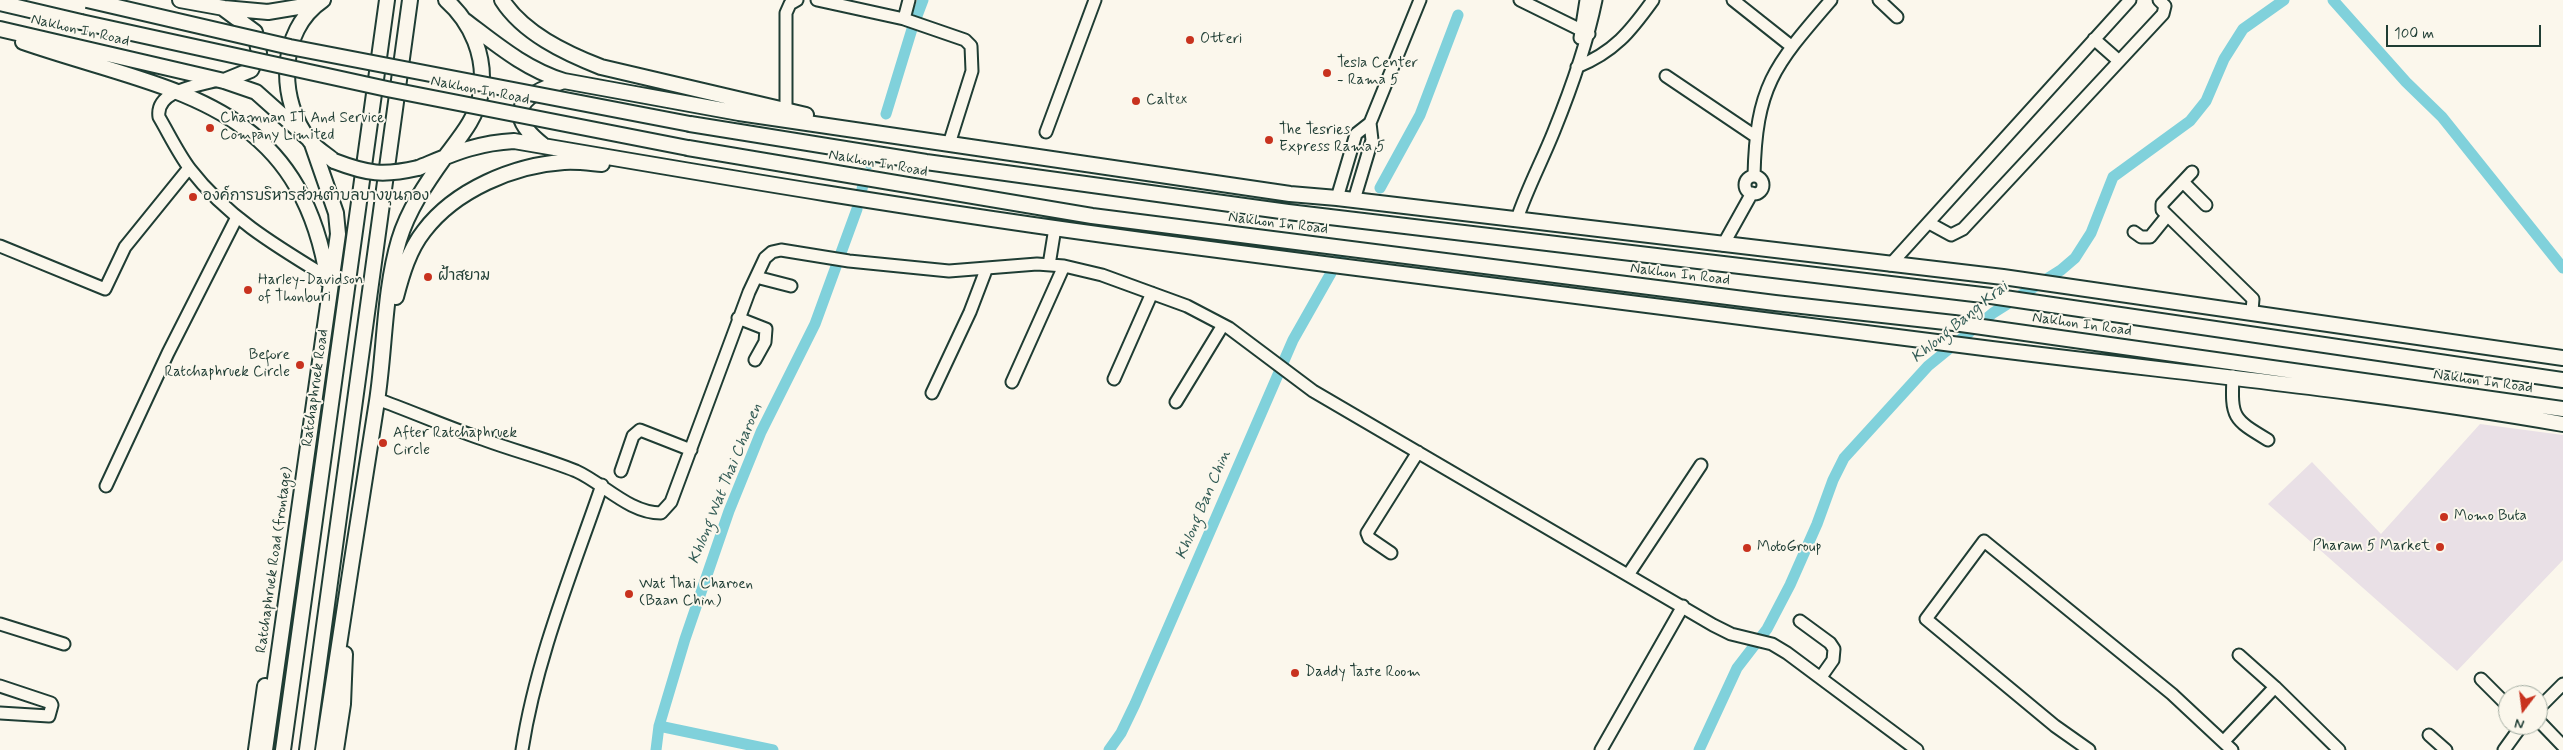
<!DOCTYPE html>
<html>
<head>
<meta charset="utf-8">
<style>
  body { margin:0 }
  #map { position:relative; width:2563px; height:750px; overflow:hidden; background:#fbf7ec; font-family:Mynerve,sans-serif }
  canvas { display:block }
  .north { position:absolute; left:2498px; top:685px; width:50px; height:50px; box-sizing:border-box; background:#fbf7ec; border:1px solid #a3ada2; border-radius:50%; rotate:195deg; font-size:14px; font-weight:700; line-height:20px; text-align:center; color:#1f3d34 }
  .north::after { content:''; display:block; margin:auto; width:18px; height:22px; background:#c8321e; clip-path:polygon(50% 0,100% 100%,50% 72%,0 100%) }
  .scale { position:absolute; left:2386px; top:25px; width:155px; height:22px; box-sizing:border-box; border:2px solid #1f3d34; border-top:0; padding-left:6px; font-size:15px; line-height:18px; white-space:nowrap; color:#1f3d34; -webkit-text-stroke:4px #fbf7ec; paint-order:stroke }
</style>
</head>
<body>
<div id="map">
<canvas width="2563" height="750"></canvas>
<div class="north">N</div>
<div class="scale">100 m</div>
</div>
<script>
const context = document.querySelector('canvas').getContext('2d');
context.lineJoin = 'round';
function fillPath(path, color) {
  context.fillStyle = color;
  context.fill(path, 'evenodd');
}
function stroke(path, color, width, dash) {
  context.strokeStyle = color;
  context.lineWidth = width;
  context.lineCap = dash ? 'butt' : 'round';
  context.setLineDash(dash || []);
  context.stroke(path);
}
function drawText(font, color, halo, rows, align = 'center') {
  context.font = font + ' Mynerve,"Playpen Sans Thai",sans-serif';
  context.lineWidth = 4;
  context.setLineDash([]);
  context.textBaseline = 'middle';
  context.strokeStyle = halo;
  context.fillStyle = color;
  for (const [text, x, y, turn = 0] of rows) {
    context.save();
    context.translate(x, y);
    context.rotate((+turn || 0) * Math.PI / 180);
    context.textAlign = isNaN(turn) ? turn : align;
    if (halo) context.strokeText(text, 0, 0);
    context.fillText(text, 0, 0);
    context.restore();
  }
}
fillPath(new Path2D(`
  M 2480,424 L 2563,435 L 2563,560 L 2457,671 L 2268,504 L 2312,462 L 2381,534 Z`), '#e9e0e6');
stroke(new Path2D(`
  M 2333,0 L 2406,82 L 2442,117 L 2563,268
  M 886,114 L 912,29 L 923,0
  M 870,164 L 872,159
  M 1380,188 L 1420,115 L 1458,15
  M 862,189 L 863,185
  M 1340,258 L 1342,253
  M 659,726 L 773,750
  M 656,750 L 659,726 L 685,639 L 729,511 L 761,432 L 815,324 L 857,209
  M 1109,750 L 1121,733 L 1135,704 L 1293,340 L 1331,273
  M 1699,750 L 1737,668 L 1767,629 L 1790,585 L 1817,524 L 1833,480 L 1844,458 L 1928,366 L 1993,313 L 2061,270 L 2075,258 L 2091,233 L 2113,177 L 2190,121 L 2206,101 L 2224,59 L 2243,29 L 2284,0`), '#80d1db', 11);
const minor = new Path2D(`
  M 817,0 L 904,19 L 909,0
  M 1520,0 L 1589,34
  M 1733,0 L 1791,46
  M 1879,0 L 1897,17
  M 904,19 L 965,40 L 971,46 L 972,71 L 949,144
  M 1580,38 L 1586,0
  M 2094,39 L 2119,61
  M 1577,67 C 1614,52 1630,32 1653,0
  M 1666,76 L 1755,136
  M 218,80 C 198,86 155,90 159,117 C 169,134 178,153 190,169 C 227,217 276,246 327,277
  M 786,109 L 786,13 L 790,4 L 797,0
  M 1046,132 L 1095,0
  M 2192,172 L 2162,204 L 2162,210 L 2253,299 L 2252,311
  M 1754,176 C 1756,86 1774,66 1831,0
  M1745 185a9 9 0 1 1 18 0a9 9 0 1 1-18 0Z
  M 2183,182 L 2206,205
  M 1337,198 L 1356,134 L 1370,123 L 1420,0
  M 1354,200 L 1372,140 L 1370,123
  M 1517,219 C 1527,189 1542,161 1554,131 C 1571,89 1587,44 1596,0
  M 1929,223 L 1951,235 L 1963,229 L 2163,14 L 2165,6 L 2159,0
  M 2134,232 L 2141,237 L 2150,237 L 2167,216
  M 1723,245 L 1752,193
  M 0,246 L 105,289 L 125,247 L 189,168
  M 1049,265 L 1055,228
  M 1890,265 L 2130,0
  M 756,277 L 791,286
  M 738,318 L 766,329 L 765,342 L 755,360
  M 2233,376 C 2231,418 2233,419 2268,440
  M 1114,379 L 1152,293
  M 1012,382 L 1064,266
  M 932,393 L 970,312 L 986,270
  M 377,399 C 413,412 449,428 485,440 C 515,451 546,459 576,471 C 603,483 629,513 661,513 L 671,502 L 749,292 L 765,258 L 772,252 L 781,250 L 849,261 L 949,271 L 1037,264 L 1064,266 L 1102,275 L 1187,306 L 1229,328 L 1313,391 L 1713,625 L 1731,634 L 1772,644 L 1787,653 L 1917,750
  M 1176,402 L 1223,325
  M 621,471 L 633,436 L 640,430 L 691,450
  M 106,486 L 168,353 L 237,217
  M 1391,553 L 1369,538 L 1367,533 L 1418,452
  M 1628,575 L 1701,465
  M 1800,621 L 1830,643 L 1834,649 L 1833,660 L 1821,677
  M 0,624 L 64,644
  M 2239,655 L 2275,687 L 2339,750
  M 2481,679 L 2508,706
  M 0,686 L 51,703 L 52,705 L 49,716 L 0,713
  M 2538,709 L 2563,684
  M 2538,720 L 2563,746
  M 2429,735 L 2446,750
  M 2224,741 L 2275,687
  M 522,750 C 536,659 572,572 602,485
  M 1601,750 L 1683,606
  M 2089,750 L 2055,726 L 1926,619 L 1984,541 L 2172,694 L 2232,750
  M 2504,750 L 2522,725`);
const major = new Path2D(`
  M 180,0 L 224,8 L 268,12 L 316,4
  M 323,0 C 277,31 278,101 310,141 C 317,149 327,155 334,161
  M 502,0 C 523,33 565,53 601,67 L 806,115
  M 0,3 L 81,22
  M 464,20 C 496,44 525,69 564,81 L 739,113 L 1290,194 L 1337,198 L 2003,277 L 2563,358
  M 0,29 L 224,81 L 256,92 L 311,141 L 336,213 L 338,234 L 265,750
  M 23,42 C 168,92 299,98 328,281
  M 224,81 L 251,70 L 259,53 L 255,32 L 224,9
  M 690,124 L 926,162 L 1288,212 L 1991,296 L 2563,380
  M 543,145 C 501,112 523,94 564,81
  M 688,148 L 1092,216 L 1775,303 L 1954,323 L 2563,409
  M 418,168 C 453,154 476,143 514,141 C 723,177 931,212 1141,240 C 1419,277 1697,311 1976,347 C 2172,372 2368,390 2563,424
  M 396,297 C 402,274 409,250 424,231 C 455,190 514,165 564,162 C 576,161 590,163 602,164
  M 256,750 L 265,686
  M 283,750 L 387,0
  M 307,750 L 410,0
  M 323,750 C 340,634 359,517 377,401 C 385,349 384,291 399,240 C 408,210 427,182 445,157 C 460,137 477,118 481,92 C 486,57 472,23 446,0
  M 336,750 L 343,704 L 345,654`);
stroke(minor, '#1f3d34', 15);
stroke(major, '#1f3d34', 18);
stroke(minor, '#fbf7ec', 11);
stroke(major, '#fbf7ec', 14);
const majorBridge = new Path2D(`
  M 87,0 L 290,47 L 690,124
  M 81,22 L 387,89 L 688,148
  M 334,161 C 368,174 383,176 418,168`);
stroke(majorBridge, '#1f3d34', 18, []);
stroke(majorBridge, '#fbf7ec', 14);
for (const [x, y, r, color] of [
  [1190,40,5,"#c8321e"],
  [1327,73,5,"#c8321e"],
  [1136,101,5,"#c8321e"],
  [210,128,5,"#c8321e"],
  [1269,140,5,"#c8321e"],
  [193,197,5,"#c8321e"],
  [428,277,5,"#c8321e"],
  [248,290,5,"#c8321e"],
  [300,365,5,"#c8321e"],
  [383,443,5,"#c8321e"],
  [2444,517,5,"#c8321e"],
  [2440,547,5,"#c8321e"],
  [1747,548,5,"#c8321e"],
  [629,594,5,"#c8321e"],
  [1295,673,5,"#c8321e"]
]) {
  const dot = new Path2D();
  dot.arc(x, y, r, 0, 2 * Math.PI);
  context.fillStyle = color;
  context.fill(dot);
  stroke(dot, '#fbf7ec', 2);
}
drawText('15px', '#1f3d34', '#fbf7ec', [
  ["Nakhon In Road",80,31,13],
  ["Nakhon In Road",480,91,11],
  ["Nakhon In Road",878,164,10],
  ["Nakhon In Road",1278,224,7],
  ["Nakhon In Road",1680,275,7],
  ["Nakhon In Road",2082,325,8],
  ["Nakhon In Road",2483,382,8],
  ["Ratchaphruek Road",316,388,-82],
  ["Ratchaphruek Road (frontage)",275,560,-82]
]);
drawText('15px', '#1f3d34', '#fbf7ec', [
  ["Otteri",1200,40],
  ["Tesla Center",1337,64],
  ["- Rama 5",1337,81],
  ["Caltex",1146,101],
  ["Chamnan IT And Service",220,119],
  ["Company Limited",220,136],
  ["The Tesries",1279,131],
  ["Express Rama 5",1279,148],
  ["องค์การบริหารส่วนตำบลบางขุนกอง",203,197],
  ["ฝ้าสยาม",438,277],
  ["Harley-Davidson",258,281],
  ["of Thonburi",258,298],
  ["Before",290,356,"right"],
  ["Ratchaphruek Circle",290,373,"right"],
  ["After Ratchaphruek",393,434],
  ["Circle",393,451],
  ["Momo Buta",2454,517],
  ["Pharam 5 Market",2430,547,"right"],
  ["MotoGroup",1757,548],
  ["Wat Thai Charoen",639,585],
  ["(Baan Chin)",639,602],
  ["Daddy Taste Room",1305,673]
], 'left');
drawText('italic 16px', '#325b55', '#fbf7ec', [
  ["Khlong Bang Krai",1960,323,-39],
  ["Khlong Wat Thai Charoen",726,484,-68],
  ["Khlong Ban Chin",1204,505,-67]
]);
</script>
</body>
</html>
